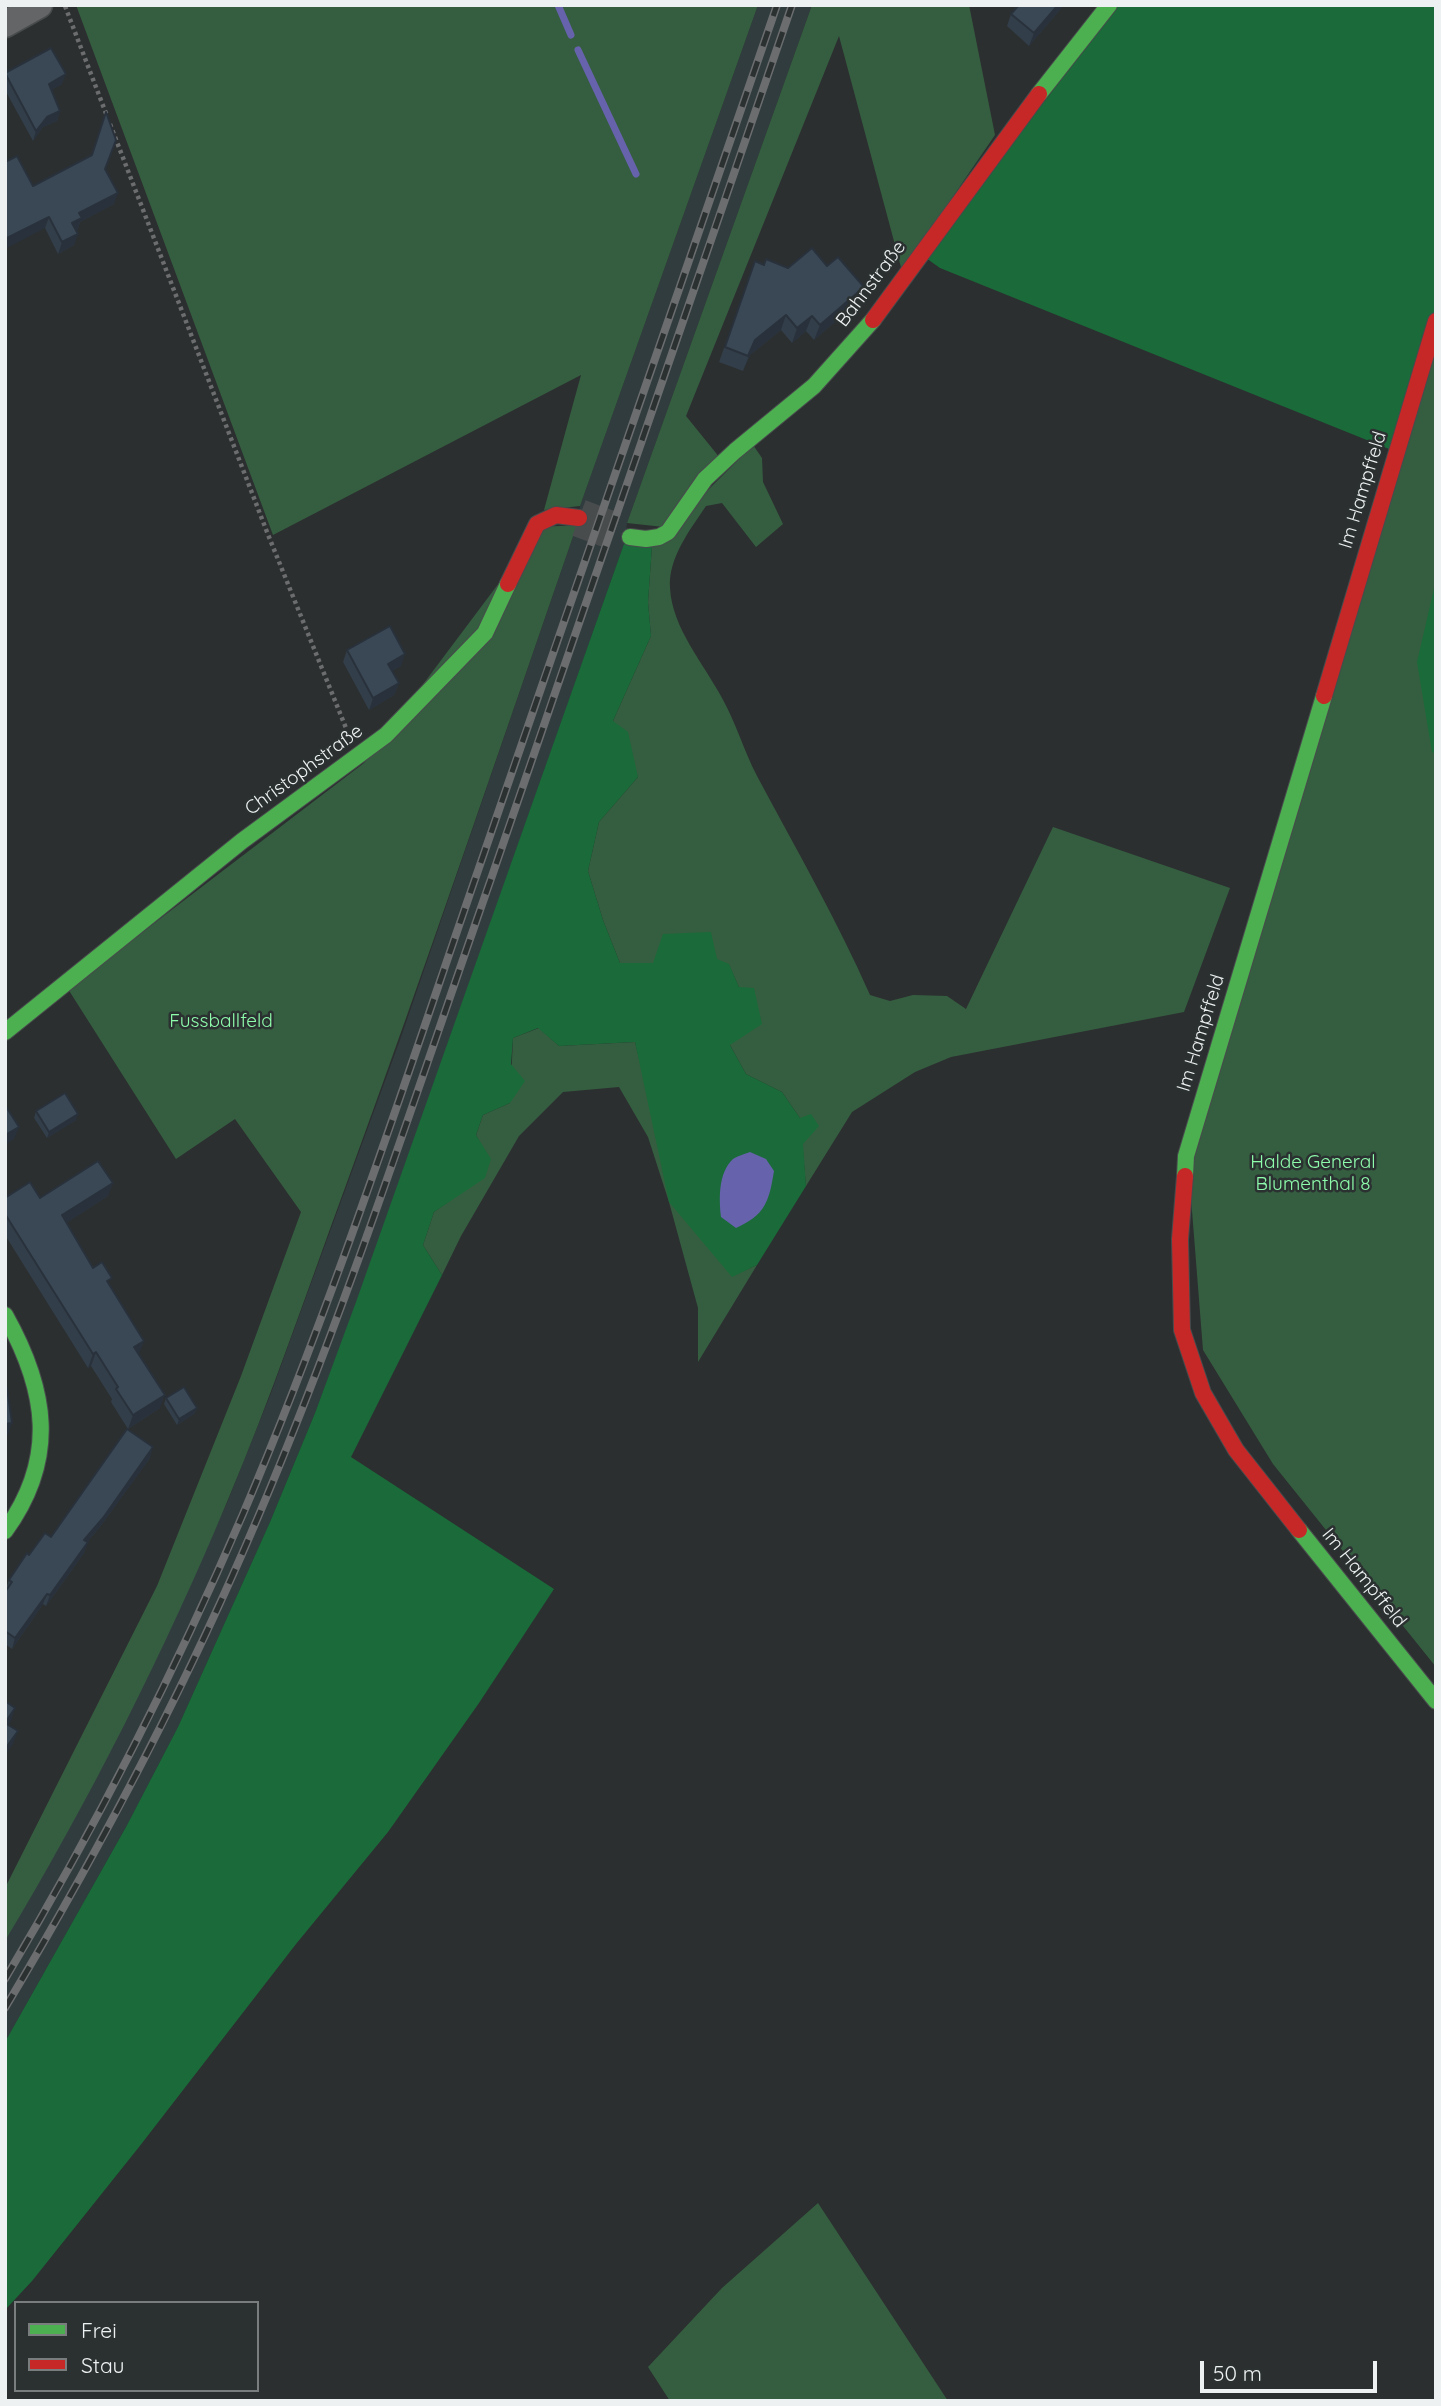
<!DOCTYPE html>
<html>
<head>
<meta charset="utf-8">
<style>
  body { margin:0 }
  #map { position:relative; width:1441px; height:2406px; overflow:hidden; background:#2c2f30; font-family:Quicksand,sans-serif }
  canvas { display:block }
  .frame { position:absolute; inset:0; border:7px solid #eef1f2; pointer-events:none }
  .legend { position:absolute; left:14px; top:2301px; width:245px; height:91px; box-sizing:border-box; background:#2b3031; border:2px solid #797d7e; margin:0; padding:9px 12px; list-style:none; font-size:21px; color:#eef1f2 }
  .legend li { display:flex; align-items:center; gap:14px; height:35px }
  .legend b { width:35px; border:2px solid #797d7e }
  .scale { position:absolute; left:1200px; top:2361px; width:177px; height:32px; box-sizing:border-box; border:4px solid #eef1f2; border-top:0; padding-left:9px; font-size:21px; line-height:24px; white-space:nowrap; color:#eef1f2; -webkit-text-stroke:5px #2b3031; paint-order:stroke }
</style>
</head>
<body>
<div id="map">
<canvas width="1441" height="2406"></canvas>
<div class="frame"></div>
<ul class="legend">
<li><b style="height:9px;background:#4caf50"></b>Frei</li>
<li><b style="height:9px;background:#c62828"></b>Stau</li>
</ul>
<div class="scale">50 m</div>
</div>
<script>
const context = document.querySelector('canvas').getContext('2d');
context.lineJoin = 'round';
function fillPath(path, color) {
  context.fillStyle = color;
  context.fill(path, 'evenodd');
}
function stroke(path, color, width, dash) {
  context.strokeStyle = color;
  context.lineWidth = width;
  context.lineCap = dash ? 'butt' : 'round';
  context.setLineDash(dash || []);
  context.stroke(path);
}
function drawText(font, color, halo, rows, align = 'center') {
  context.font = font + ' Quicksand,sans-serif';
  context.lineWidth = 5;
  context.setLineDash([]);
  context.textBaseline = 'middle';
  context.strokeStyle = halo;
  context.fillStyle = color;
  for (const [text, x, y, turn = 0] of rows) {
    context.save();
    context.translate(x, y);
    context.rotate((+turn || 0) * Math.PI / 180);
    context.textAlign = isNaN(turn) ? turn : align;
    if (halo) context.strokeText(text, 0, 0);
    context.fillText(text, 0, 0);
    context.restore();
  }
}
fillPath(new Path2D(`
  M 758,5 L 812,5 L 627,523 L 625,541 L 357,1302 L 315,1413 L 270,1522 L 178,1727 L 126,1827 L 5,2042 L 5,1941 L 79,1809 L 133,1706 L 227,1503 L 271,1393 L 400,1040 L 577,525 L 580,506 Z`), '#313c3f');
fillPath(new Path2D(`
  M 76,5 L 758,5 L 580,506 L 544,510 L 581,375 L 273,535 Z
  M 812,5 L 969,5 L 995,135 L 902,271 L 839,36 L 686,416 L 720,458 L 664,527 L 627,523 Z
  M 1436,309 L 1436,1667 L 1273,1464 L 1203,1350 L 1188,1160 Z
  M 753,445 L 762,458 L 763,482 L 783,524 L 756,547 L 722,503 L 706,506 C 690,530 668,558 670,588 C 672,628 704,664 722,698 C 736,723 744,751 757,776 C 796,849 837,920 870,995 L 890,1001 L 913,995 L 947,996 L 966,1009 L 1053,827 L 1230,888 L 1184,1012 L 951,1057 L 915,1072 L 852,1112 L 806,1186 L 800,1118 L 782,1092 L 746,1074 L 730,1045 L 739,987 L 729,965 L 620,963 L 603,920 L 588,871 L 599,822 L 638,777 L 613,721 L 651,636 L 648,602 L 652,546 Z
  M 577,525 C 501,745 426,966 346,1185 C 307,1291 271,1398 227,1502 C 164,1653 89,1801 5,1941 L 5,1888 L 157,1586 L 241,1376 L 301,1212 L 235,1119 L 176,1159 L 68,989 L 364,763 L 541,527 Z
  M 539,1028 L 559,1046 L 635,1042 L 650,1103 L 732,1276 L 757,1265 L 698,1362 L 698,1308 L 669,1202 L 648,1137 L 619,1087 L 563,1092 L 519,1136 L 461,1236 L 442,1275 L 423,1245 L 434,1212 L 458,1195 L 481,1144 L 476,1135 L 483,1115 L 510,1103 L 513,1038 Z
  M 818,2203 L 948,2401 L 670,2401 L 648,2367 L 722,2288 Z`), '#355e40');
fillPath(new Path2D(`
  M 1117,5 L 1436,5 L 1436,309 L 1394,451 L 940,268 L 926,258 Z
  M 625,541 L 652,546 L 648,602 L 651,636 L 613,721 L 628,732 L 638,777 L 599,822 L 588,871 L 603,920 L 620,963 L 653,963 L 663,934 L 711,932 L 717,959 L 729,964 L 739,987 L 754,988 L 762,1024 L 730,1045 L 746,1074 L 782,1092 L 800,1118 L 811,1114 L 819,1126 L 803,1144 L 806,1186 L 757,1265 L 732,1277 L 669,1202 L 635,1042 L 559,1046 L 538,1028 L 513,1038 L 511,1064 L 525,1081 L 510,1103 L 483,1115 L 476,1135 L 491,1159 L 485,1178 L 434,1212 L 423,1245 L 442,1275 L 351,1457 L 554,1589 L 479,1703 L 388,1832 L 296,1944 L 139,2147 L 32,2281 L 5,2310 L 5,2042 L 126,1827 L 178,1727 L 270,1522 L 315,1413 L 356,1302 Z
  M 1436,580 L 1436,754 L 1432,752 L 1417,662 Z`), '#1a6b39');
fillPath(new Path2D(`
  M 750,1152 L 766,1159 L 774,1171 C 769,1202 765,1215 736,1228 L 721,1217 C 719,1199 718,1173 733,1159 C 737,1156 745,1154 750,1152 Z`), '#6662ac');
stroke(new Path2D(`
  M 558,5 L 571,35
  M 578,50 L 636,174`), '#6662ac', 7);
stroke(new Path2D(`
  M 579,518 L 630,537`), '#494c4d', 38, [38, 19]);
const street = new Path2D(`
  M 5,24 L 39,5`);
const fast = new Path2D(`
  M 1039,94 L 1109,5
  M 630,537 L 646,539 L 659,537 L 668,532 L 705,479 L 735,451 L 814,386 L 873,320
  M 5,1032 L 242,841 L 386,735 L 485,633 L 508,584
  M 1185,1176 L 1186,1156 L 1324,696
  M 5,1315 C 47,1390 58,1458 5,1531
  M 1299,1530 L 1436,1701`);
const jam = new Path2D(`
  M 873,320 L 1039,94
  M 508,584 L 537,524 L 556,515 L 579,518
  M 1324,696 L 1436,321
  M 1185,1176 L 1180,1239 L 1182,1330 L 1203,1393 L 1236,1450 L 1299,1530`);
stroke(street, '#484b4c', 29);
stroke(fast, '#484b4c', 18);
stroke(jam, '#484b4c', 18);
stroke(new Path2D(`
  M 65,6 L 107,116
  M 110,124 L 267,532 L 346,728`), '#6b6d6e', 4.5, [3.5, 3.5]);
stroke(street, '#636566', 26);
stroke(fast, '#4caf50', 16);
stroke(jam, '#c62828', 16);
const rail = new Path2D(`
  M 5,1979 C 95,1828 174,1674 243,1514 C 334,1301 405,1081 481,862 C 579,577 679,291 777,5
  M 5,2008 C 100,1849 186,1687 258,1517 C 347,1308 417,1090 492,876 C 592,585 692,295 792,5`);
stroke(rail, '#6b6d6e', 8);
stroke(rail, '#2b3031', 5, [16]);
fillPath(new Path2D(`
  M 1064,5 L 1029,46 L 1007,26 L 1011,14 Z
  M 5,73 L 62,84 L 51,90 L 60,111 L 57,121 L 43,127 L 33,141 L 5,90 Z
  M 105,169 L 114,204 L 80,222 L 78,229 L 76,230 L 74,245 L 58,254 L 45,228 L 33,186 Z
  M 755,261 L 764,265 L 858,302 L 814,340 L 806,331 L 792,343 L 781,330 L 750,355 L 743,371 L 719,362 Z
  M 347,650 L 401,666 L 392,671 L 399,683 L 394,695 L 369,710 L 343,662 Z
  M 36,1111 L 76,1120 L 47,1138 L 34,1118 Z
  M 108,1196 L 66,1223 L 93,1268 L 109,1285 L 139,1354 L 160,1408 L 128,1429 L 111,1402 L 112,1399 L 91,1366 L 88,1368 L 5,1235 L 5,1198 Z
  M 166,1398 L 197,1408 L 194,1414 L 177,1425 L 164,1404 Z
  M 150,1458 L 99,1528 L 87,1542 L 84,1553 L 46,1606 L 43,1604 L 12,1649 L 5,1644 L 5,1591 L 9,1580 L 51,1537 Z`), '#323e49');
fillPath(new Path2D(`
  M 1058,5 L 1064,5 L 1029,46 L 1034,33 Z
  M 66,74 L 62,84 L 45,94 L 49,84 Z
  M 60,111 L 57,121 L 43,127 L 33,141 L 36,131 L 47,117 Z
  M 118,193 L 114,204 L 80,222 L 78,229 L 68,234 L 72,223 L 79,213 Z
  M 49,217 L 45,228 L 5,249 L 5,239 Z
  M 78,234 L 74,245 L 58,254 L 62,242 Z
  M 864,287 L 858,302 L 814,340 L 820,325 Z
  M 786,315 L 781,330 L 750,355 L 743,371 L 755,340 Z
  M 812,316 L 806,331 L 792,343 L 797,328 Z
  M 405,654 L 401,666 L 384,676 L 388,664 Z
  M 399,683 L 394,695 L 369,710 L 373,698 Z
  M 78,1114 L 76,1120 L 47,1138 L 49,1132 Z
  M 19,1127 L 14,1139 L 5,1145 L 5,1135 Z
  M 113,1183 L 108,1196 L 57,1229 L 62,1215 Z
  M 144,1341 L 139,1354 L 134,1347 Z
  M 96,1352 L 91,1366 L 88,1368 L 93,1354 Z
  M 165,1395 L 160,1408 L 128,1429 L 133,1415 Z
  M 197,1408 L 194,1414 L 177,1425 L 179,1419 Z
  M 12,1423 L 8,1435 L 5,1436 L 5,1424 Z
  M 153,1447 L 150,1458 L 99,1528 L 80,1550 L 84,1540 Z
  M 88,1542 L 84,1553 L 46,1606 L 50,1595 Z
  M 47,1594 L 43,1604 L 12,1649 L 15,1638 Z
  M 15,1708 L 11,1721 L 5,1729 L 5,1723 Z
  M 18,1731 L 13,1744 L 5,1755 L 5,1749 Z`), '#29323c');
const building = new Path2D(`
  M 1019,5 L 1058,5 L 1034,33 L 1011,14 Z
  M 51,48 L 66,74 L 49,84 L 60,111 L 47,117 L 36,131 L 5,73 Z
  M 106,112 L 116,140 L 105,169 L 118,193 L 79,213 L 82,218 L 72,223 L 78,234 L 62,242 L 49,217 L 5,239 L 5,162 L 17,156 L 33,186 L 92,155 Z
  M 812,248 L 827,266 L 838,257 L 864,287 L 820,325 L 812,316 L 797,328 L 786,315 L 755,340 L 748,356 L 725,347 L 755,261 L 764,265 L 766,259 L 788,268 Z
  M 390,626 L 405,654 L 388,664 L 399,683 L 373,698 L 347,650 Z
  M 65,1093 L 78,1114 L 49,1132 L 36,1111 Z
  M 5,1105 L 19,1127 L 5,1135 Z
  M 98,1161 L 113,1183 L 62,1215 L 93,1268 L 102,1262 L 112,1278 L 107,1281 L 144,1341 L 134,1347 L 165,1395 L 133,1415 L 116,1389 L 118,1387 L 96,1352 L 93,1354 L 5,1214 L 5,1198 L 30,1182 L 40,1198 Z
  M 184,1387 L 197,1408 L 179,1419 L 166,1398 Z
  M 5,1388 L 7,1388 L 12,1423 L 5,1424 Z
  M 127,1429 L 153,1447 L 103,1518 L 84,1540 L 88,1542 L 50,1595 L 47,1594 L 15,1638 L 5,1631 L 5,1592 L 12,1582 L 9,1580 L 27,1553 L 29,1555 L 45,1533 L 51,1537 Z
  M 5,1701 L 15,1708 L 5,1723 L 18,1731 L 5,1749 Z`);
fillPath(building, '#3a4855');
stroke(building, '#29323c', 2);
drawText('19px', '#eef1f2', '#2b3031', [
  ["Bahnstraße",871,284,-53],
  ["Im Hampffeld",1363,490,-73],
  ["Christophstraße",304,770,-36],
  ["Im Hampffeld",1201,1033,-73],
  ["Im Hampffeld",1364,1578,51]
]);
drawText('19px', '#8dfcab', '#2b3031', [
  ["Fussballfeld",221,1021],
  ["Halde General",1313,1162],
  ["Blumenthal 8",1313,1184]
]);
</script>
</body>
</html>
